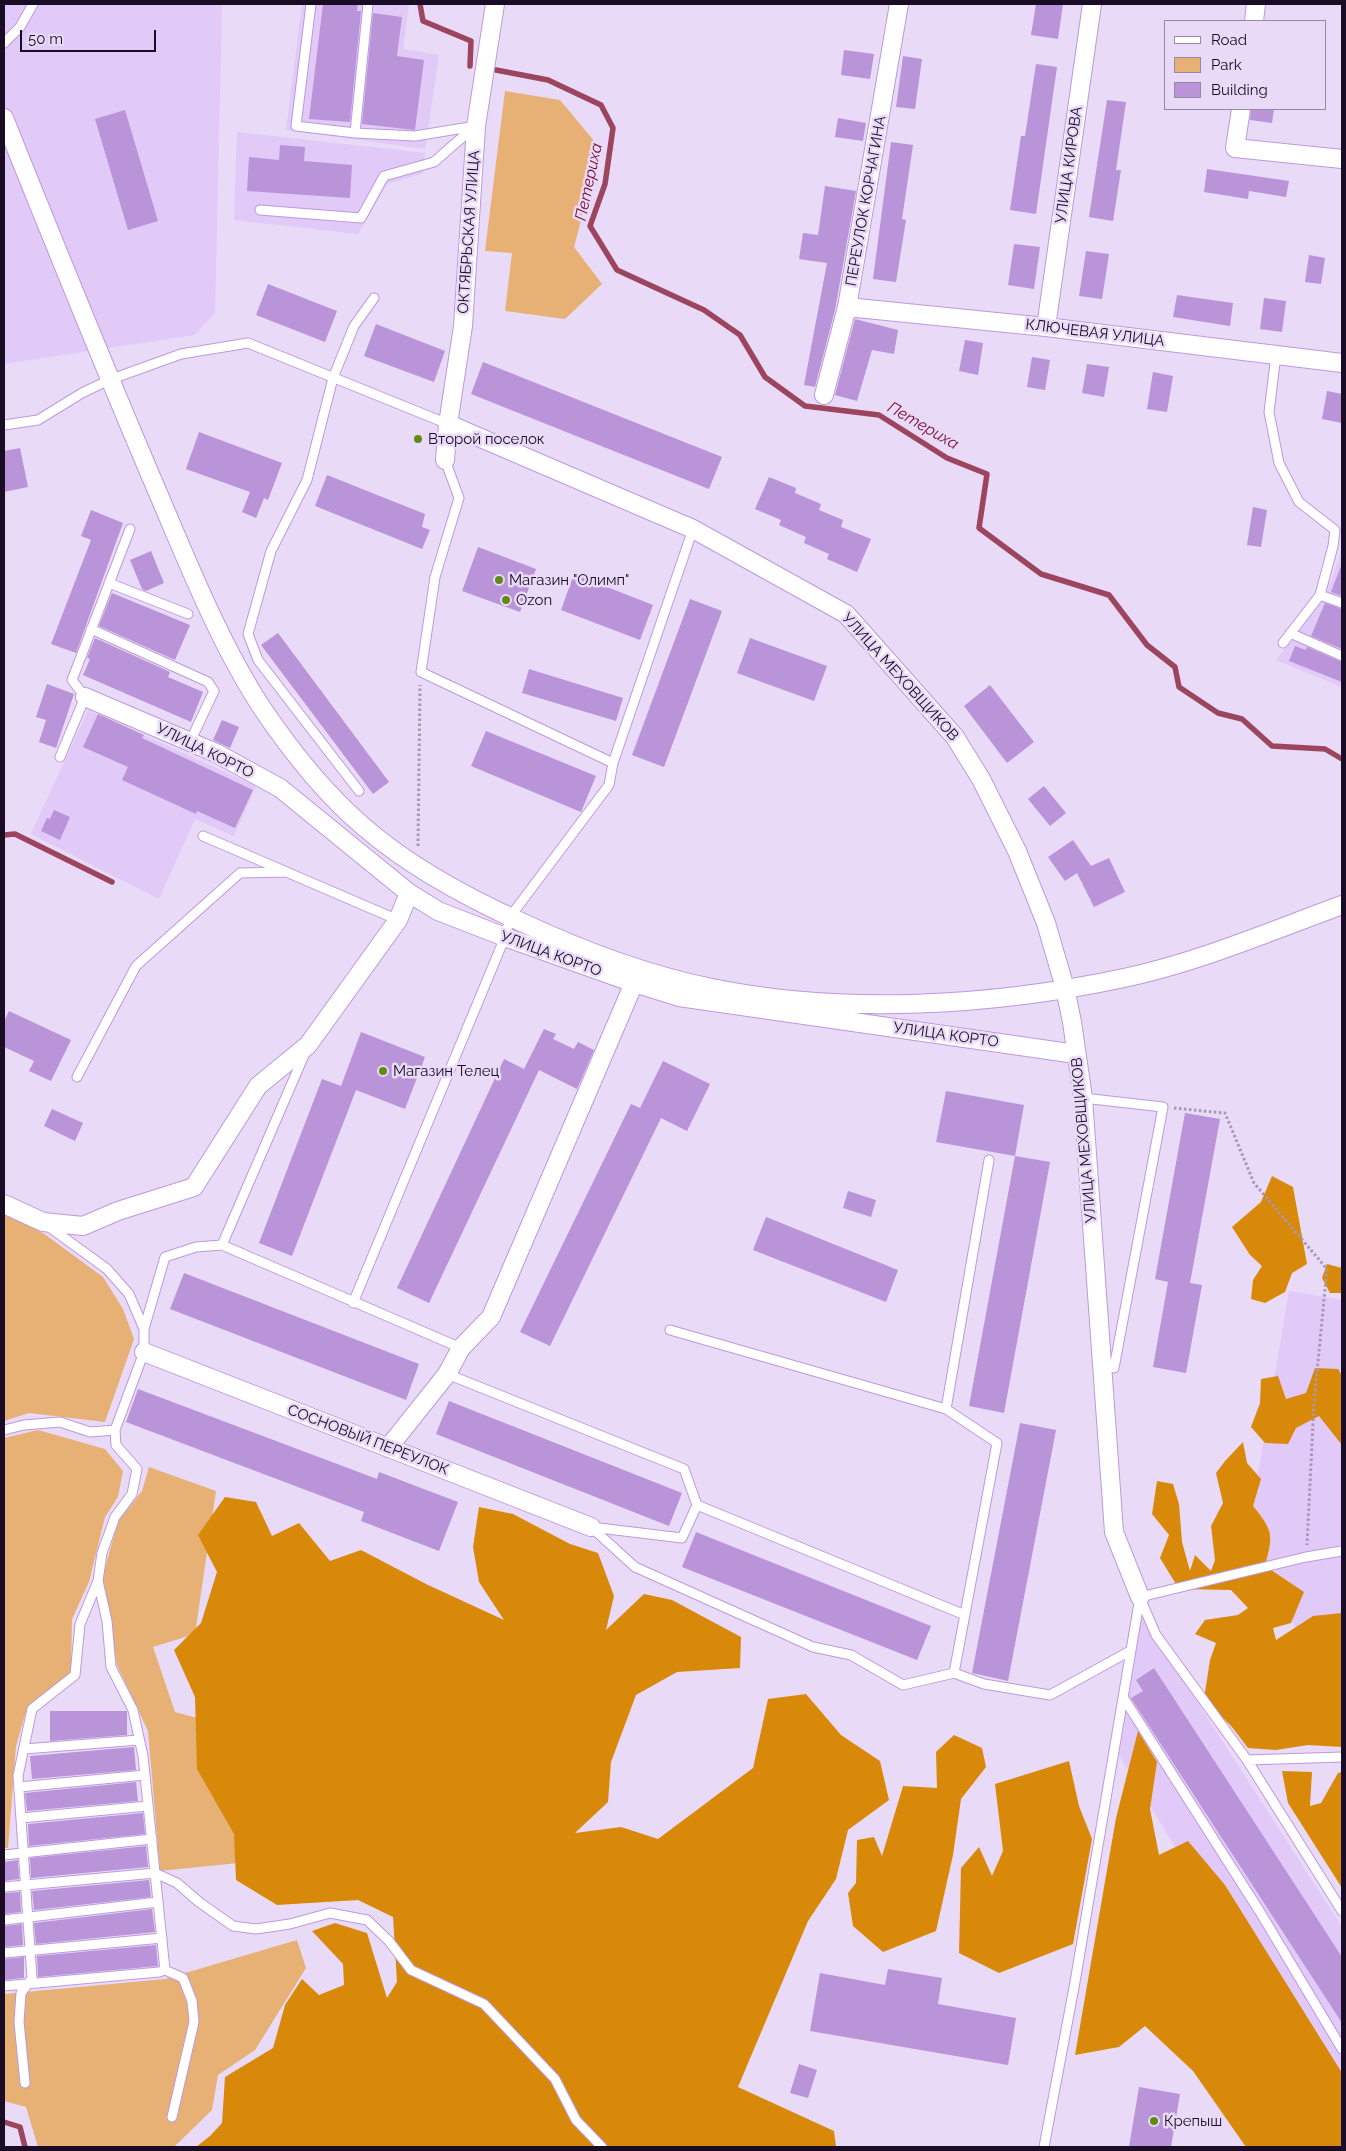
<!DOCTYPE html>
<html>
<head>
<meta charset="utf-8">
<style>
  body { margin:0 }
  #map { position:relative; width:1346px; height:2151px; overflow:hidden; background:#e9daf7; font-family:Raleway,sans-serif }
  canvas { display:block }
  .frame { position:absolute; inset:0; border:5px solid #1b0c26; pointer-events:none }
  .legend { position:absolute; left:1164px; top:20px; width:162px; height:90px; box-sizing:border-box; background:#e9daf7; border:1px solid #9788a3; margin:0; padding:6px 9px; list-style:none; font-size:15px; color:#1b0c26 }
  .legend li { display:flex; align-items:center; gap:10px; height:25px }
  .legend b { width:25px; border:1px solid #9788a3 }
  .scale { position:absolute; left:20px; top:30px; width:136px; height:22px; box-sizing:border-box; border:2px solid #1b0c26; border-top:0; padding-left:6px; font-size:15px; line-height:18px; white-space:nowrap; color:#1b0c26; -webkit-text-stroke:4px #e9daf7; paint-order:stroke }
</style>
</head>
<body>
<div id="map">
<canvas width="1346" height="2151"></canvas>
<div class="frame"></div>
<ul class="legend">
<li><b style="height:6px;background:#fff"></b>Road</li>
<li><b style="height:14px;background:#e7b175"></b>Park</li>
<li><b style="height:14px;background:#b994d9"></b>Building</li>
</ul>
<div class="scale">50 m</div>
</div>
<script>
const context = document.querySelector('canvas').getContext('2d');
context.lineJoin = 'round';
function fillPath(path, color) {
  context.fillStyle = color;
  context.fill(path, 'evenodd');
}
function stroke(path, color, width, dash) {
  context.strokeStyle = color;
  context.lineWidth = width;
  context.lineCap = dash ? 'butt' : 'round';
  context.setLineDash(dash || []);
  context.stroke(path);
}
function drawText(font, color, halo, rows, align = 'center') {
  context.font = font + ' Raleway,sans-serif';
  context.lineWidth = 5;
  context.setLineDash([]);
  context.textBaseline = 'middle';
  context.strokeStyle = halo;
  context.fillStyle = color;
  for (const [text, x, y, turn = 0] of rows) {
    context.save();
    context.translate(x, y);
    context.rotate((+turn || 0) * Math.PI / 180);
    context.textAlign = isNaN(turn) ? turn : align;
    if (halo) context.strokeText(text, 0, 0);
    context.fillText(text, 0, 0);
    context.restore();
  }
}
fillPath(new Path2D(`
  M 4,4 L 222,4 L 215,313 L 194,335 L 4,364 Z
  M 302,4 L 409,4 L 403,49 L 439,55 L 425,149 L 286,130 Z
  M 237,132 L 425,153 L 423,173 L 387,184 L 358,234 L 234,220 Z
  M 1342,550 L 1342,687 L 1276,660 L 1328,589 Z
  M 88,710 L 256,786 L 234,836 L 195,819 L 159,899 L 31,834 Z
  M 1289,1291 L 1342,1300 L 1342,1720 L 1248,1533 Z
  M 1142,1616 L 1342,1927 L 1342,2120 L 1119,1755 Z`), '#e1c9f8');
fillPath(new Path2D(`
  M 505,91 L 560,100 L 600,148 L 574,247 L 602,284 L 565,319 L 505,311 L 512,253 L 485,251 Z
  M 4,1213 L 43,1233 L 103,1277 L 123,1309 L 134,1339 L 105,1422 L 29,1413 L 4,1421 Z
  M 38,1430 L 105,1449 L 123,1471 L 118,1497 L 105,1517 L 89,1582 L 72,1619 L 71,1672 L 27,1708 L 16,1746 L 8,1848 L 4,1848 L 4,1438 Z
  M 149,1467 L 216,1491 L 195,1634 L 153,1647 L 175,1712 L 204,1720 L 235,1829 L 238,1863 L 160,1871 L 148,1731 L 117,1665 L 102,1579 L 118,1521 L 142,1491 Z
  M 297,1940 L 306,1968 L 255,2050 L 218,2075 L 212,2110 L 174,2147 L 38,2147 L 26,2107 L 4,2101 L 4,1994 L 165,1979 Z`), '#e7b175');
fillPath(new Path2D(`
  M 1272,1176 L 1293,1187 L 1307,1264 L 1292,1273 L 1285,1292 L 1265,1303 L 1251,1299 L 1253,1280 L 1262,1266 L 1250,1255 L 1232,1227 L 1261,1202 Z
  M 1327,1264 L 1342,1268 L 1342,1293 L 1330,1293 L 1322,1278 Z
  M 1315,1368 L 1338,1369 L 1342,1376 L 1342,1445 L 1319,1416 L 1296,1428 L 1288,1444 L 1265,1443 L 1251,1427 L 1260,1403 L 1261,1379 L 1278,1376 L 1286,1399 L 1306,1393 Z
  M 1243,1442 L 1247,1463 L 1261,1479 L 1253,1506 C 1274,1532 1273,1535 1265,1566 L 1304,1592 L 1291,1623 L 1273,1628 L 1276,1640 L 1313,1616 L 1342,1613 L 1342,1747 L 1308,1745 L 1276,1750 L 1248,1748 L 1232,1727 L 1204,1699 L 1210,1660 L 1216,1643 L 1195,1634 L 1205,1620 L 1238,1615 L 1248,1608 L 1231,1590 L 1179,1589 L 1160,1558 L 1169,1535 L 1152,1514 L 1157,1481 L 1173,1484 L 1179,1504 L 1182,1542 L 1190,1571 L 1195,1555 L 1211,1571 L 1215,1560 L 1211,1526 L 1223,1503 L 1216,1473 L 1225,1461 Z
  M 225,1497 L 256,1502 L 272,1536 L 299,1523 L 330,1561 L 361,1550 L 426,1584 L 504,1620 L 479,1582 L 473,1547 L 479,1507 L 513,1514 L 570,1544 L 598,1553 L 614,1596 L 606,1630 L 644,1594 L 672,1600 L 741,1637 L 740,1668 L 677,1672 L 636,1695 L 611,1762 L 608,1802 L 575,1833 L 621,1827 L 658,1839 L 753,1768 L 768,1699 L 806,1694 L 841,1735 L 880,1761 L 889,1800 L 848,1830 L 836,1879 L 808,1921 L 738,2087 L 834,2131 L 836,2147 L 196,2147 L 210,2136 L 222,2123 L 225,2077 L 273,2048 L 285,2005 L 302,1979 L 319,1995 L 344,1985 L 343,1964 L 312,1931 L 335,1923 L 367,1933 L 387,1998 L 397,1982 L 393,1917 L 358,1900 L 277,1905 L 236,1880 L 234,1834 L 197,1769 L 195,1697 L 174,1650 L 201,1623 L 217,1572 L 198,1535 Z
  M 1138,1731 L 1157,1762 L 1150,1809 L 1159,1855 L 1188,1841 L 1225,1885 L 1342,2073 L 1342,2147 L 1246,2147 L 1193,2071 L 1145,2026 L 1119,2047 L 1075,2055 L 1116,1818 Z
  M 954,1735 L 982,1748 L 986,1767 L 961,1799 L 953,1855 L 936,1931 L 883,1952 L 853,1926 L 848,1893 L 856,1883 L 857,1840 L 874,1837 L 882,1856 L 903,1786 L 937,1788 L 936,1752 Z
  M 1069,1761 L 1079,1806 L 1092,1839 L 1073,1944 L 999,1973 L 959,1953 L 961,1868 L 979,1847 L 992,1876 L 1003,1851 L 995,1784 Z
  M 1282,1771 L 1312,1772 L 1310,1806 L 1321,1803 L 1338,1773 L 1342,1772 L 1342,1888 L 1288,1803 Z`), '#d98909');
stroke(new Path2D(`
  M 420,4 L 423,21 L 471,41 L 470,66
  M 496,70 L 548,80 L 601,105 L 613,128 L 605,184 L 590,226 L 617,270 L 704,310 L 740,335 L 765,377 L 805,406 L 879,415 L 947,458 L 987,474 L 979,528 L 1041,574 L 1109,595 L 1147,645 L 1175,667 L 1179,687 L 1218,713 L 1242,719 L 1272,746 L 1325,749 L 1342,759
  M 4,835 L 15,834 L 112,882
  M 4,2122 L 20,2127 L 25,2147`), '#9c455f', 5.5);
fillPath(new Path2D(`
  M 323,4 L 358,4 L 357,11 L 361,11 L 350,122 L 309,119 Z
  M 1036,4 L 1063,4 L 1058,39 L 1031,35 Z
  M 373,13 L 402,17 L 397,56 L 424,60 L 415,130 L 362,124 Z
  M 844,50 L 874,54 L 870,79 L 841,75 Z
  M 903,56 L 922,59 L 915,109 L 896,107 Z
  M 1036,64 L 1057,67 L 1036,214 L 1010,210 L 1021,136 L 1025,136 Z
  M 1107,100 L 1126,102 L 1116,170 L 1121,170 L 1113,221 L 1089,217 Z
  M 1251,109 L 1274,109 L 1272,123 L 1250,120 Z
  M 125,110 L 158,221 L 128,230 L 95,119 Z
  M 838,118 L 866,123 L 863,141 L 835,137 Z
  M 891,142 L 913,145 L 902,219 L 906,220 L 896,282 L 873,279 Z
  M 280,145 L 305,147 L 304,161 L 352,165 L 350,198 L 247,191 L 249,157 L 279,160 Z
  M 1207,169 L 1289,181 L 1286,197 L 1249,191 L 1248,199 L 1204,192 Z
  M 825,186 L 856,191 L 835,310 L 815,387 L 804,385 L 827,263 L 799,259 L 803,233 L 818,235 Z
  M 1014,244 L 1040,247 L 1034,289 L 1008,285 Z
  M 1086,251 L 1109,254 L 1102,299 L 1079,296 Z
  M 1309,255 L 1325,258 L 1321,284 L 1305,282 Z
  M 268,284 L 337,311 L 325,342 L 256,315 Z
  M 1177,295 L 1233,303 L 1230,326 L 1173,317 Z
  M 1264,298 L 1286,301 L 1282,332 L 1260,329 Z
  M 855,319 L 898,330 L 894,354 L 872,350 L 857,401 L 835,395 Z
  M 376,324 L 445,351 L 434,382 L 364,356 Z
  M 965,340 L 983,343 L 978,375 L 959,371 Z
  M 1032,357 L 1050,360 L 1045,390 L 1027,387 Z
  M 483,362 L 722,457 L 709,489 L 471,394 Z
  M 1087,364 L 1109,367 L 1104,397 L 1082,393 Z
  M 1153,372 L 1173,376 L 1167,412 L 1147,409 Z
  M 1327,391 L 1342,394 L 1342,423 L 1322,419 Z
  M 199,432 L 282,463 L 268,500 L 264,498 L 256,518 L 242,512 L 250,492 L 186,469 Z
  M 20,448 L 28,487 L 4,492 L 4,451 Z
  M 327,475 L 425,514 L 422,527 L 430,530 L 422,549 L 315,506 Z
  M 769,477 L 796,488 L 795,493 L 821,504 L 819,510 L 843,520 L 841,527 L 871,539 L 857,572 L 827,559 L 829,554 L 804,543 L 806,537 L 779,525 L 781,520 L 755,509 Z
  M 1253,507 L 1267,510 L 1261,547 L 1247,545 Z
  M 91,510 L 123,523 L 76,653 L 51,644 L 91,540 L 81,536 Z
  M 478,547 L 536,569 L 520,612 L 462,591 Z
  M 151,551 L 164,583 L 146,591 L 142,589 L 130,560 Z
  M 1341,566 L 1342,567 L 1342,596 L 1331,592 Z
  M 574,574 L 653,605 L 640,640 L 561,610 Z
  M 112,593 L 190,625 L 175,660 L 99,626 Z
  M 690,599 L 722,611 L 664,767 L 632,755 Z
  M 1325,603 L 1342,609 L 1342,649 L 1311,636 Z
  M 278,633 L 389,782 L 373,794 L 261,645 Z
  M 95,638 L 170,672 L 168,677 L 203,692 L 191,722 L 83,675 L 90,659 L 87,658 Z
  M 750,638 L 827,666 L 814,701 L 737,673 Z
  M 1295,646 L 1306,650 L 1307,647 L 1342,662 L 1342,682 L 1289,661 Z
  M 529,669 L 623,698 L 616,721 L 522,693 Z
  M 47,684 L 74,694 L 56,748 L 39,742 L 46,720 L 36,717 Z
  M 990,685 L 1034,742 L 1007,763 L 964,706 Z
  M 98,714 L 144,735 L 142,738 L 253,790 L 235,828 L 197,811 L 196,814 L 122,780 L 128,767 L 83,747 Z
  M 222,720 L 239,727 L 230,748 L 213,740 Z
  M 486,731 L 596,776 L 581,812 L 471,766 Z
  M 1044,786 L 1066,813 L 1050,826 L 1028,799 Z
  M 54,810 L 70,817 L 60,840 L 41,831 L 47,818 L 50,819 Z
  M 1073,840 L 1091,866 L 1109,858 L 1125,892 L 1094,907 L 1077,873 L 1065,881 L 1048,857 Z
  M 9,1011 L 71,1040 L 51,1081 L 29,1071 L 34,1061 L 4,1047 L 4,1022 Z
  M 544,1029 L 556,1034 L 553,1039 L 574,1049 L 578,1042 L 594,1050 L 577,1089 L 539,1070 L 429,1303 L 397,1288 L 504,1059 L 524,1069 Z
  M 361,1032 L 425,1057 L 405,1109 L 356,1090 L 292,1256 L 259,1243 L 322,1079 L 341,1086 Z
  M 663,1061 L 710,1084 L 687,1131 L 661,1118 L 550,1346 L 520,1332 L 631,1104 L 640,1108 Z
  M 946,1091 L 1024,1105 L 1015,1156 L 936,1142 Z
  M 52,1109 L 83,1123 L 75,1141 L 44,1126 Z
  M 1185,1113 L 1220,1119 L 1190,1283 L 1202,1285 L 1186,1373 L 1153,1367 L 1168,1282 L 1155,1279 Z
  M 1015,1156 L 1050,1162 L 1004,1413 L 969,1406 Z
  M 848,1191 L 876,1200 L 871,1217 L 843,1208 Z
  M 766,1217 L 898,1270 L 886,1302 L 753,1250 Z
  M 184,1273 L 419,1364 L 406,1400 L 170,1309 Z
  M 138,1389 L 377,1479 L 379,1472 L 458,1502 L 439,1551 L 361,1521 L 364,1512 L 126,1422 Z
  M 449,1401 L 682,1493 L 669,1526 L 436,1434 Z
  M 1020,1423 L 1056,1430 L 1008,1681 L 972,1673 Z
  M 696,1532 L 931,1626 L 917,1660 L 682,1567 Z
  M 1154,1668 L 1342,1957 L 1342,2023 L 1131,1698 L 1143,1691 L 1136,1680 Z
  M 50,1711 L 127,1711 L 127,1735 L 50,1741 Z
  M 134,1747 L 136,1770 L 32,1779 L 30,1756 Z
  M 136,1782 L 138,1801 L 27,1811 L 25,1793 Z
  M 143,1813 L 145,1834 L 29,1846 L 28,1824 Z
  M 146,1846 L 148,1867 L 31,1878 L 30,1858 Z
  M 18,1860 L 19,1879 L 4,1881 L 4,1862 Z
  M 149,1880 L 151,1897 L 34,1910 L 32,1891 Z
  M 20,1892 L 21,1912 L 4,1914 L 4,1893 Z
  M 152,1909 L 155,1932 L 36,1944 L 34,1923 Z
  M 22,1924 L 23,1945 L 4,1947 L 4,1926 Z
  M 156,1945 L 158,1966 L 38,1977 L 37,1956 Z
  M 24,1957 L 24,1978 L 4,1980 L 4,1959 Z
  M 888,1969 L 942,1978 L 938,2004 L 1016,2018 L 1008,2065 L 810,2031 L 820,1973 L 885,1985 Z
  M 799,2064 L 817,2070 L 808,2098 L 790,2093 Z
  M 1139,2087 L 1180,2094 L 1171,2147 L 1129,2147 Z`), '#b994d9');
const lane = new Path2D(`
  M 311,4 L 296,126 L 355,133 L 415,136 L 476,126
  M 4,43 L 20,27 L 33,4
  M 355,133 L 368,4
  M 260,210 L 361,218 L 384,176 L 434,162 L 474,127
  M 1276,355 L 1269,412 L 1279,463 L 1299,502 L 1335,530 L 1333,546 L 1320,595 L 1283,643
  M 4,425 L 38,420 L 82,393 L 109,380 L 181,354 L 248,343 L 448,424
  M 445,460 L 459,498 L 435,577 L 421,672 L 613,763
  M 109,583 L 188,614
  M 1320,595 L 1342,603
  M 91,629 L 208,682 L 214,691 L 190,742
  M 1290,633 L 1342,656
  M 60,757 L 85,697 L 72,680 L 130,529
  M 359,791 L 258,660 L 248,634 L 271,551 L 307,480 L 333,378 L 354,326 L 374,298
  M 203,836 L 398,920
  M 305,1053 L 222,1245 L 461,1348
  M 77,1077 L 136,966 L 240,873 L 286,872
  M 1083,1098 L 1163,1107 L 1114,1368
  M 353,1303 L 505,937 L 510,917 L 609,785 L 613,763 L 693,529
  M 144,1329 L 165,1257 L 196,1247 L 222,1245
  M 670,1330 L 946,1409
  M 447,1374 L 684,1469 L 697,1505 L 965,1615
  M 4,1430 L 24,1425 L 60,1422 L 90,1432 L 115,1430
  M 591,1527 L 635,1567 L 813,1647 L 851,1655 L 903,1685 L 954,1673 L 984,1684 L 1050,1695 L 1130,1651
  M 591,1527 L 682,1538 L 697,1505
  M 98,1581 L 107,1621 L 111,1667 L 133,1710 L 143,1756 L 165,1970
  M 1140,1598 L 1156,1635 L 1247,1760 L 1342,1911
  M 954,1673 L 997,1443 L 946,1409 L 989,1160
  M 1123,1697 L 1260,1912 L 1342,2049
  M 24,1749 L 139,1740
  M 1247,1760 L 1342,1757
  M 19,1787 L 145,1775
  M 21,1818 L 148,1806
  M 4,1855 L 152,1839
  M 4,1887 L 155,1873 L 177,1883 L 199,1902 L 233,1926 L 256,1929 L 290,1924 L 330,1913 L 367,1920 L 389,1941 L 411,1970 L 484,2004 L 555,2079 L 576,2120 L 602,2147
  M 4,1920 L 158,1902
  M 4,1953 L 162,1938
  M 4,1986 L 159,1972 L 165,1970 L 183,1978 L 192,2001 L 194,2022 L 172,2117
  M 25,2083 L 19,2022 L 21,1993 L 32,1978 L 18,1776 L 32,1709 L 75,1675 L 80,1624 L 98,1581 L 102,1553 L 115,1517 L 132,1494 L 137,1469 L 116,1445 L 115,1430 L 144,1352 L 144,1329 L 129,1294 L 107,1269 L 48,1226
  M 1044,2147 L 1075,1982 L 1140,1597 L 1306,1557 L 1342,1551`);
const street = new Path2D(`
  M 1254,21 L 1256,4
  M 1241,109 L 1235,148 L 1342,159
  M 4,118 C 54,243 105,369 158,493 C 188,563 220,644 262,708 C 291,751 324,793 364,827 C 410,867 466,897 521,922 C 581,950 647,975 712,988 C 844,1015 993,1006 1124,978 C 1199,962 1271,931 1342,905
  M 847,307 L 1046,327 L 1342,363
  M 1046,327 L 1092,4
  M 824,395 L 847,307 L 899,4
  M 448,424 L 693,529 L 846,614 L 955,737 L 981,779 L 1017,851 L 1046,923 L 1065,988 L 1072,1022 L 1083,1098 L 1114,1532 L 1140,1597
  M 445,460 L 448,424 L 463,326 L 476,126 L 495,4
  M 85,697 L 216,753 L 280,788 L 409,893 L 438,911 L 505,937 L 634,983 L 679,997 L 1076,1054
  M 4,1204 L 43,1222 L 83,1226 L 118,1211 L 194,1187 L 258,1086 L 308,1045 L 398,920 L 409,893
  M 144,1352 L 591,1527
  M 388,1448 L 447,1374 L 461,1348 L 491,1317 L 634,983`);
stroke(lane, '#be99de', 11);
stroke(street, '#be99de', 20);
stroke(new Path2D(`
  M 418,846 L 420,685
  M 1174,1108 L 1225,1113 L 1254,1183 L 1327,1269 L 1314,1403 L 1307,1545`), '#a798b4', 3, [2.5, 2.5]);
stroke(lane, '#fff', 9);
stroke(street, '#fff', 18);
for (const [x, y, r, color] of [
  [418,439,5,"#608a17"],
  [499,580,5,"#608a17"],
  [506,600,5,"#608a17"],
  [383,1071,5,"#608a17"],
  [1154,2121,5,"#608a17"]
]) {
  const dot = new Path2D();
  dot.arc(x, y, r, 0, 2 * Math.PI);
  context.fillStyle = color;
  context.fill(dot);
  stroke(dot, '#e9daf7', 2);
}
drawText('15px', '#1b0c26', '#e9daf7', [
  ["УЛИЦА КИРОВА",1069,165,-82],
  ["ПЕРЕУЛОК КОРЧАГИНА",866,201,-80],
  ["ОКТЯБРЬСКАЯ УЛИЦА",469,232,-86],
  ["КЛЮЧЕВАЯ УЛИЦА",1095,333,7],
  ["УЛИЦА МЕХОВЩИКОВ",900,677,48],
  ["УЛИЦА КОРТО",205,751,26],
  ["УЛИЦА КОРТО",551,954,20],
  ["УЛИЦА КОРТО",946,1035,8],
  ["УЛИЦА МЕХОВЩИКОВ",1084,1140,-95],
  ["СОСНОВЫЙ ПЕРЕУЛОК",368,1440,21]
]);
drawText('15px', '#1b0c26', '#e9daf7', [
  ["Второй поселок",428,439],
  ["Магазин \"Олимп\"",509,580],
  ["Ozon",516,600],
  ["Магазин Телец",393,1071],
  ["Крепыш",1164,2121]
], 'left');
drawText('italic 16px', '#7a0731', '#e9daf7', [
  ["Петериха",589,182,-78],
  ["Петериха",923,426,30]
]);
</script>
</body>
</html>
